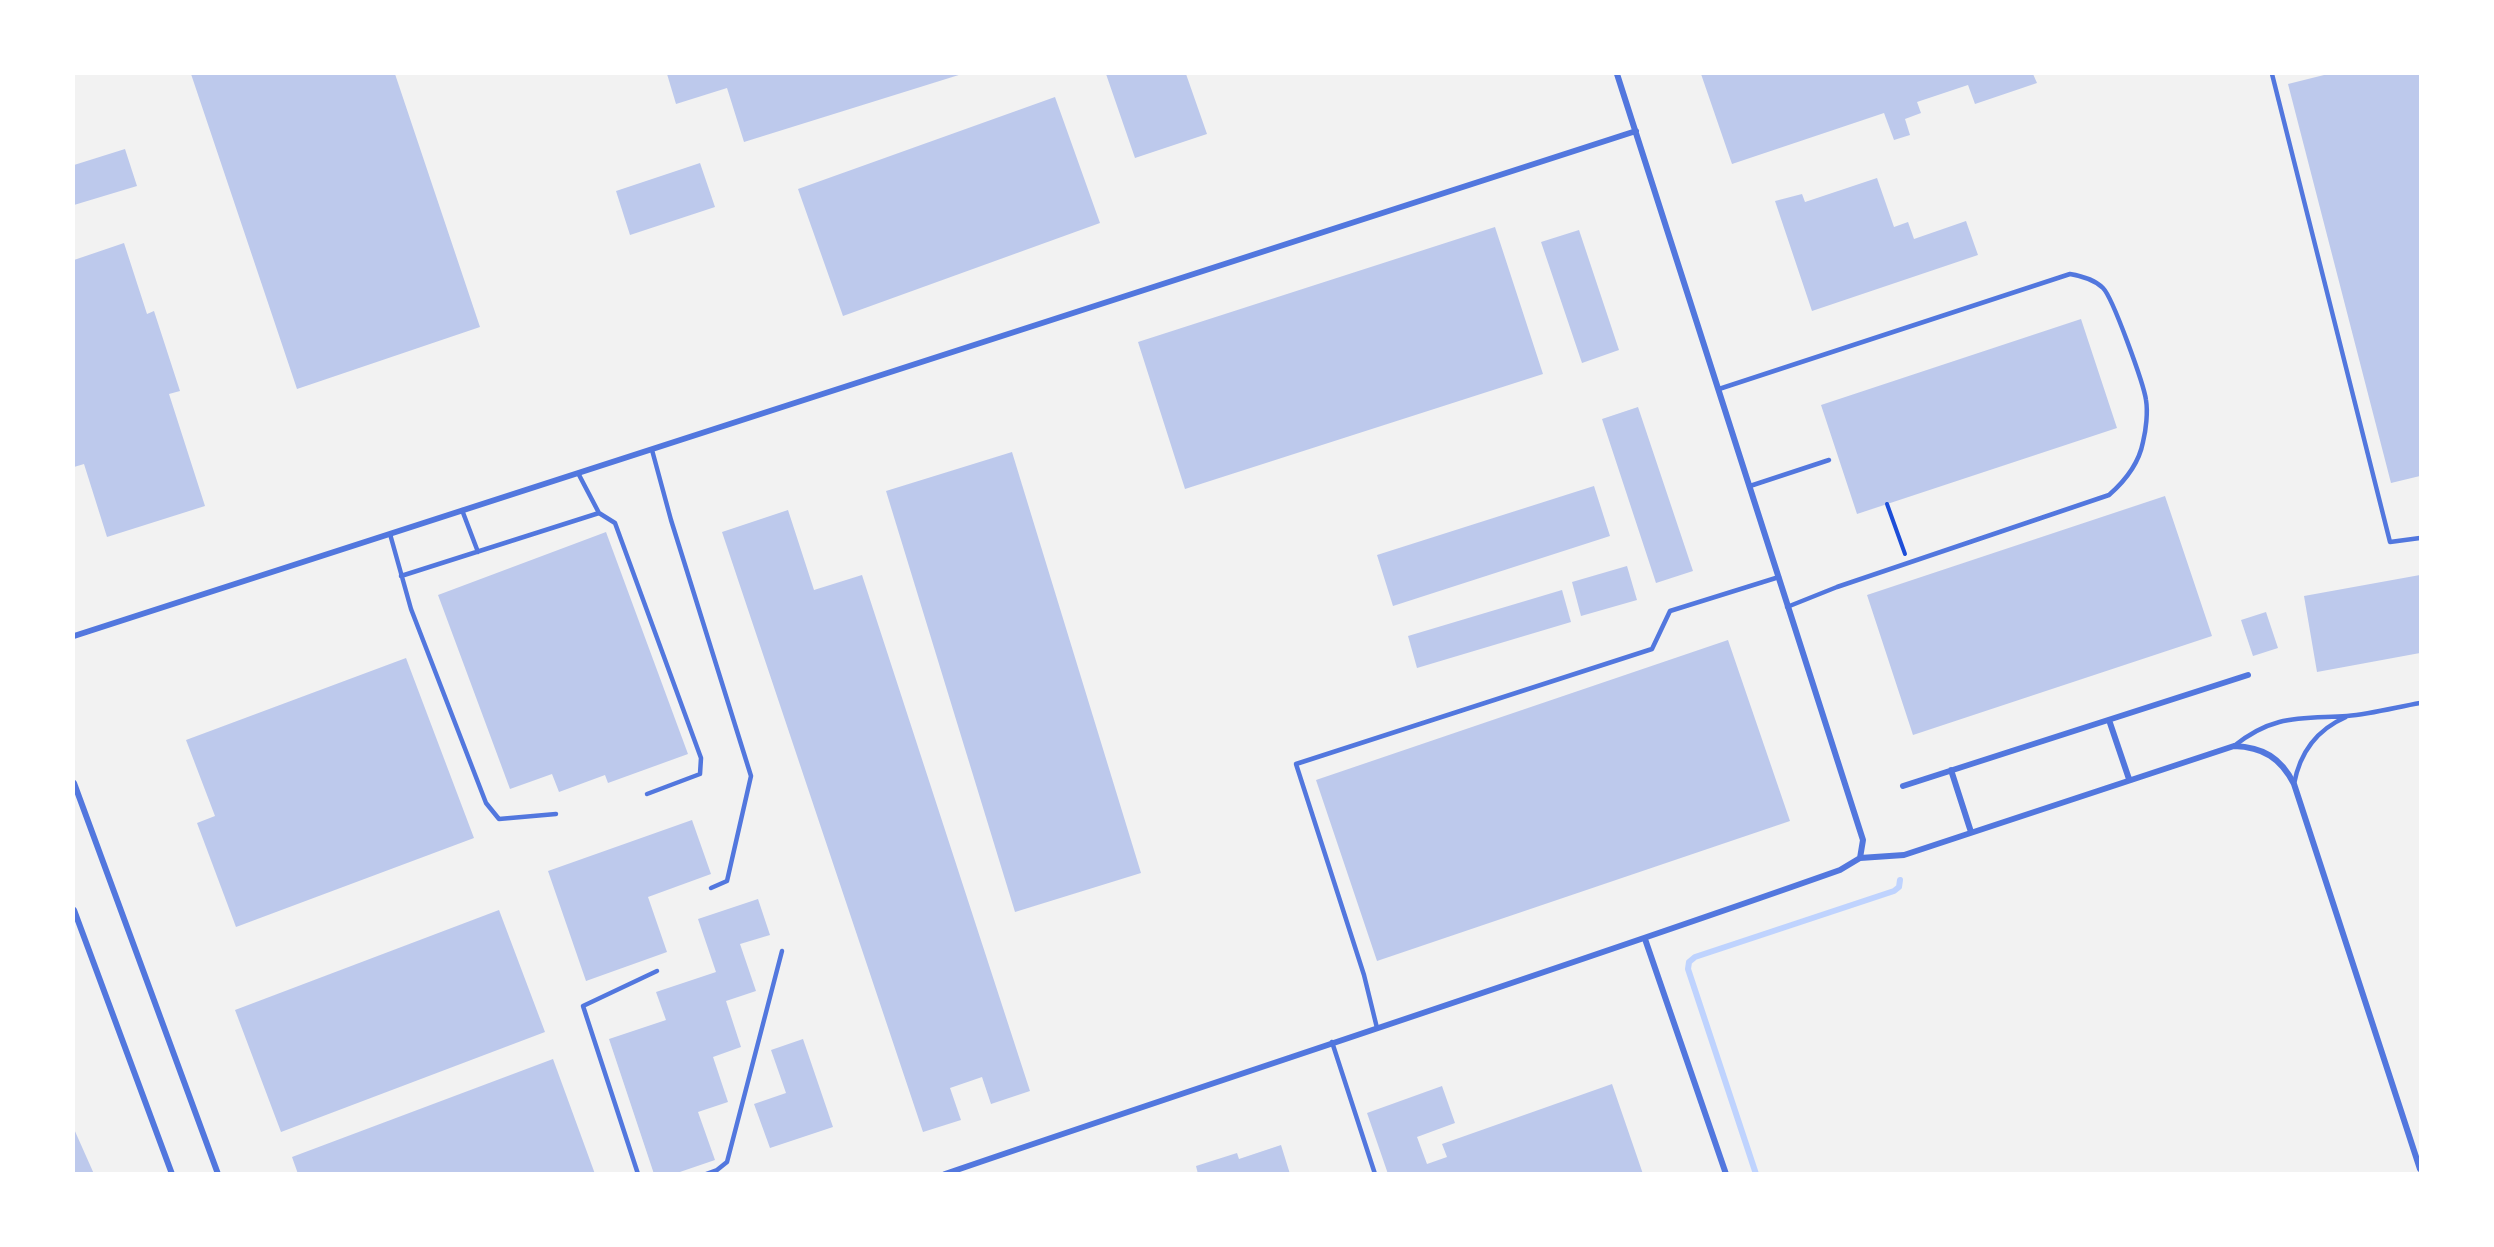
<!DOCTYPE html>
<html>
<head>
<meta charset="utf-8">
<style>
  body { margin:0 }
  #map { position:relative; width:2494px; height:1247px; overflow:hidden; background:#f2f2f2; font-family:"Exo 2",sans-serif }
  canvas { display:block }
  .frame { position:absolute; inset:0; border:75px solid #fff; pointer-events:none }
</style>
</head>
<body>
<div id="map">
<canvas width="2494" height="1247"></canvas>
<div class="frame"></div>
</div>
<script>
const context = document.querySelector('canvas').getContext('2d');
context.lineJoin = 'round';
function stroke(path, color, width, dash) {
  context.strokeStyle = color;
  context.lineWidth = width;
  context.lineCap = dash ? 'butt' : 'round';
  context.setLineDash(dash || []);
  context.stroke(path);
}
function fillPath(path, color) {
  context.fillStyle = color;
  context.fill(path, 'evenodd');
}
stroke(new Path2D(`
  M 1756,1174 L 1688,969 L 1689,962 L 1695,957 L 1894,891 L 1899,887 L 1900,880`), '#bfd3fe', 6);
fillPath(new Path2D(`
  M 191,74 L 395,74 L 480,327 L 297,389 Z
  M 667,74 L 962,74 L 744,142 L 727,88 L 676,104 Z
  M 1106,74 L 1186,74 L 1207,134 L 1135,158 Z
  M 1701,74 L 2033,74 L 2037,83 L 1975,104 L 1968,85 L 1917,102 L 1921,113 L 1905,119 L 1910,135 L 1894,140 L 1884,113 L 1732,164 Z
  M 2328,74 L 2420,74 L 2420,476 L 2391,483 L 2288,84 Z
  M 1055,97 L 1100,223 L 843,316 L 798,189 Z
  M 125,149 L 137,186 L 74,205 L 74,165 Z
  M 700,163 L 715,207 L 630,235 L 616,191 Z
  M 1877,178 L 1894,227 L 1908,222 L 1914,239 L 1966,221 L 1978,255 L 1812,311 L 1775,201 L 1802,194 L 1805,202 Z
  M 1495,227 L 1543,374 L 1185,489 L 1138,342 Z
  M 1579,230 L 1619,350 L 1582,363 L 1541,242 Z
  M 124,243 L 147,314 L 154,311 L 180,391 L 169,394 L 205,506 L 107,537 L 84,464 L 74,467 L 74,260 Z
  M 2081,319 L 2117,428 L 1857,514 L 1821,405 Z
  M 1638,407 L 1693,571 L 1656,583 L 1602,419 Z
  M 1012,452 L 1141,873 L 1015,912 L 886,491 Z
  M 1594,486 L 1610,536 L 1393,606 L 1377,555 Z
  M 2165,496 L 2212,636 L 1913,735 L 1867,595 Z
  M 788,510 L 814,590 L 862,575 L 1030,1091 L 991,1104 L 982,1077 L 950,1088 L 961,1120 L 923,1132 L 722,532 Z
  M 606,532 L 688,754 L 608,783 L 605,775 L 559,792 L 552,774 L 510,789 L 438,595 Z
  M 1627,566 L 1637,600 L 1581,616 L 1572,582 Z
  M 2420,575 L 2420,653 L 2317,672 L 2304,596 Z
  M 1562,590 L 1571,622 L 1417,668 L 1408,636 Z
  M 2266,612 L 2278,648 L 2253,656 L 2241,620 Z
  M 1728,640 L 1790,821 L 1377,961 L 1316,780 Z
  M 406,658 L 474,838 L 236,927 L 197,823 L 215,816 L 186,740 Z
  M 692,820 L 711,874 L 648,897 L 667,952 L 586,981 L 548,871 Z
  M 758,899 L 770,935 L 740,944 L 756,991 L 726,1001 L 741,1047 L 713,1057 L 728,1102 L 698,1112 L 715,1160 L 674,1174 L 654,1174 L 609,1039 L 666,1020 L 656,992 L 716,972 L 698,919 Z
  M 499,910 L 545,1032 L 281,1132 L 235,1010 Z
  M 803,1039 L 833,1127 L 770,1148 L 754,1104 L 786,1093 L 771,1050 Z
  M 553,1059 L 595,1174 L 298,1174 L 292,1157 Z
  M 1612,1084 L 1643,1174 L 1388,1174 L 1367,1113 L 1442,1086 L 1455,1123 L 1417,1137 L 1427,1164 L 1447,1157 L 1442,1144 Z
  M 74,1129 L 94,1174 L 74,1174 Z
  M 1281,1145 L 1290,1174 L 1198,1174 L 1196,1166 L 1237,1153 L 1239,1159 Z`), '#bdc9ec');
stroke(new Path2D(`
  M 1887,504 L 1905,554`), '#1d4ed8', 4);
stroke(new Path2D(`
  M 2272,74 L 2390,542 L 2420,538
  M 1719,389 L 2070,274 C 2082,276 2094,279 2103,288 C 2113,298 2144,385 2146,400 C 2148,412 2146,430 2143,442 C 2139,463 2125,481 2109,495 L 1837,587 L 1787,607
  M 652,450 L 671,520 L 751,776 L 727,881 L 711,888
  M 578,473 L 599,513 L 615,523 L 701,758 L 700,774 L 647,794
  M 1750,486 L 1829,460
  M 462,510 L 478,552
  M 390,534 L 411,609 L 486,803 L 499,819 L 556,814
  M 401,576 L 599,513
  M 2234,746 C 2274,714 2300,719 2347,716 C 2372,714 2397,707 2420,703
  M 2294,784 C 2300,752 2316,730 2346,717
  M 1377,1028 L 1364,975 L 1296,764 L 1652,649 L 1670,611 L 1779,577
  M 1332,1042 L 1375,1174
  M 638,1174 L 583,1006 L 657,971
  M 706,1174 L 717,1170 L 727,1162 L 782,951`), '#5277de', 4.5);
stroke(new Path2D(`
  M 1617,74 C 1699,329 1779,585 1863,840 L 1860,858
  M 74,636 L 1636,131
  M 2109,720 L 2129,779
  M 1951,770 L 1971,832
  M 74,783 L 218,1174
  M 1903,786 L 2248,675
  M 74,910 L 172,1174
  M 1645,939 L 1726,1174
  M 945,1174 C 1243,1072 1543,975 1840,870 L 1860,858 L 1904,855 L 2234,746 C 2263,747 2281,758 2294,784 L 2420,1169`), '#5277de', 6);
</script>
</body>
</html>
